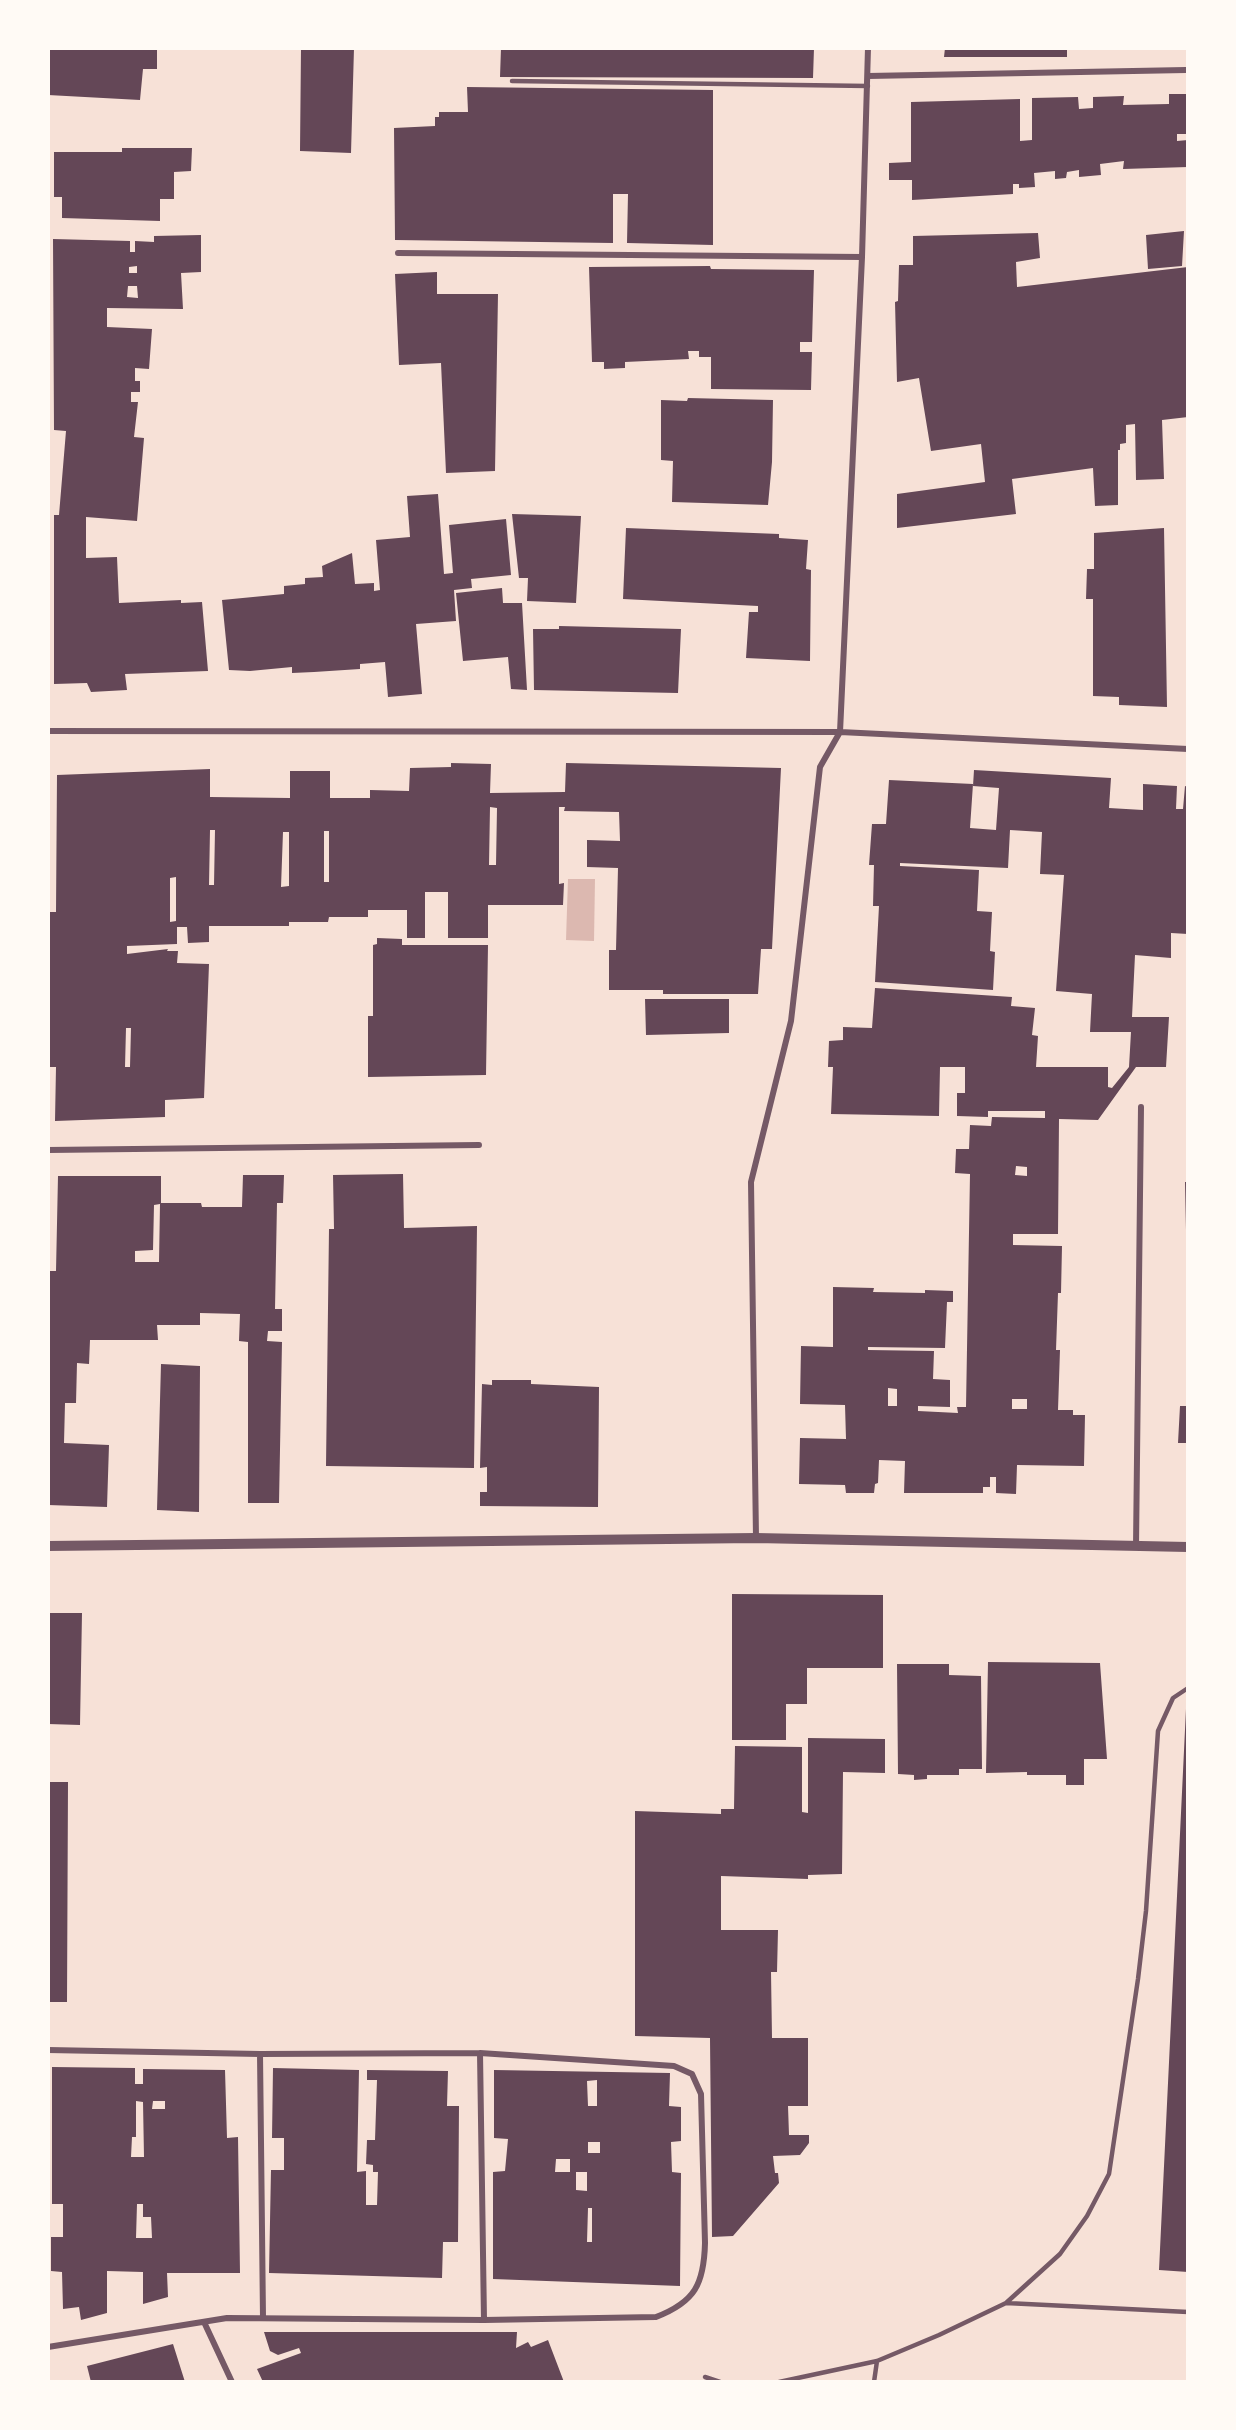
<!DOCTYPE html>
<html>
<head>
<meta charset="utf-8">
<style>
  body { margin:0 }
  #map { position:relative; width:1236px; height:2430px; overflow:hidden; background:#f7e1d7; font-family:"Nunito Sans",sans-serif }
  canvas { display:block }
  .frame { position:absolute; inset:0; border:50px solid #fffaf5; pointer-events:none }
</style>
</head>
<body>
<div id="map">
<canvas width="1236" height="2430"></canvas>
<div class="frame"></div>
</div>
<script>
const context = document.querySelector('canvas').getContext('2d');
context.lineJoin = 'round';
function fillPath(path, color) {
  context.fillStyle = color;
  context.fill(path, 'evenodd');
}
function stroke(path, color, width, dash) {
  context.strokeStyle = color;
  context.lineWidth = width;
  context.lineCap = dash ? 'butt' : 'round';
  context.setLineDash(dash || []);
  context.stroke(path);
}
fillPath(new Path2D(`
  M 568,879 L 595,879 L 594,941 L 566,940 Z`), '#dcb8b0');
fillPath(new Path2D(`
  M 48,48 L 157,48 L 157,69 L 143,69 L 140,100 L 48,95 Z
  M 301,48 L 354,48 L 351,153 L 300,151 Z
  M 501,48 L 814,48 L 813,78 L 500,77 Z
  M 945,48 L 1067,48 L 1067,57 L 944,57 Z
  M 467,87 L 713,90 L 713,245 L 627,243 L 628,194 L 613,194 L 613,243 L 395,240 L 394,128 L 435,126 L 435,117 L 439,117 L 439,112 L 468,112 Z
  M 1169,94 L 1188,94 L 1188,134 L 1177,134 L 1177,141 L 1188,140 L 1188,167 L 1123,169 L 1124,161 L 1100,164 L 1101,175 L 1079,177 L 1079,170 L 1067,172 L 1066,178 L 1055,179 L 1055,171 L 1034,173 L 1035,187 L 1019,188 L 1019,184 L 1013,184 L 1013,194 L 912,200 L 912,180 L 889,180 L 889,163 L 911,162 L 911,102 L 1020,99 L 1020,141 L 1032,140 L 1032,98 L 1078,97 L 1079,109 L 1093,108 L 1093,97 L 1124,96 L 1123,105 L 1169,104 Z
  M 122,148 L 192,148 L 191,171 L 174,172 L 174,199 L 160,199 L 160,221 L 62,218 L 62,197 L 54,197 L 54,152 L 122,152 Z
  M 1184,231 L 1182,266 L 1148,269 L 1146,235 Z
  M 1038,233 L 1040,258 L 1016,262 L 1017,287 L 1188,267 L 1188,417 L 1162,420 L 1164,479 L 1136,480 L 1135,424 L 1126,425 L 1126,443 L 1120,444 L 1120,450 L 1118,450 L 1118,505 L 1095,506 L 1093,468 L 1012,479 L 1016,514 L 897,528 L 897,494 L 985,482 L 981,444 L 931,451 L 919,378 L 897,382 L 895,302 L 898,301 L 899,265 L 913,265 L 913,236 Z
  M 201,235 L 201,272 L 181,273 L 183,309 L 107,308 L 107,327 L 152,329 L 149,369 L 135,368 L 135,381 L 140,381 L 140,392 L 131,392 L 131,402 L 138,402 L 134,437 L 144,438 L 137,521 L 86,517 L 86,558 L 117,557 L 119,603 L 181,600 L 181,603 L 202,602 L 208,671 L 125,674 L 127,690 L 91,692 L 87,683 L 54,684 L 54,515 L 59,515 L 66,431 L 54,430 L 53,239 L 130,241 L 130,252 L 135,252 L 135,241 L 154,242 L 154,236 ZM 137,266 L 137,273 L 129,273 L 129,267 ZM 128,286 L 137,286 L 138,298 L 127,297 Z
  M 710,266 L 711,269 L 814,270 L 812,342 L 800,342 L 800,352 L 812,352 L 811,390 L 711,389 L 711,357 L 699,357 L 699,351 L 688,351 L 689,359 L 625,362 L 625,368 L 604,369 L 604,362 L 592,362 L 589,267 Z
  M 437,272 L 437,294 L 498,294 L 495,471 L 446,473 L 441,363 L 399,365 L 395,274 Z
  M 688,398 L 773,400 L 772,462 L 768,505 L 672,502 L 673,461 L 661,460 L 661,400 L 687,401 Z
  M 438,494 L 444,574 L 453,573 L 449,525 L 506,519 L 511,575 L 471,579 L 472,588 L 454,590 L 456,621 L 416,624 L 422,694 L 388,697 L 385,662 L 360,664 L 360,669 L 314,672 L 292,673 L 292,667 L 250,671 L 229,670 L 222,600 L 284,594 L 284,586 L 305,584 L 305,578 L 323,577 L 322,566 L 352,553 L 355,584 L 374,583 L 374,591 L 380,590 L 376,540 L 410,537 L 407,496 Z
  M 512,514 L 581,516 L 576,603 L 527,601 L 528,578 L 519,578 Z
  M 626,528 L 779,534 L 779,538 L 808,540 L 806,569 L 811,570 L 810,661 L 746,658 L 749,612 L 758,612 L 758,606 L 623,599 Z
  M 1164,528 L 1167,707 L 1119,705 L 1119,697 L 1093,696 L 1093,599 L 1086,599 L 1087,569 L 1094,569 L 1094,533 Z
  M 502,588 L 503,603 L 522,603 L 527,690 L 511,689 L 508,657 L 463,661 L 456,593 Z
  M 559,626 L 681,629 L 678,693 L 534,690 L 533,629 L 559,629 Z
  M 451,763 L 491,764 L 490,793 L 565,792 L 566,763 L 781,768 L 772,949 L 761,949 L 758,994 L 663,994 L 663,990 L 609,990 L 609,950 L 616,950 L 618,868 L 587,867 L 587,840 L 620,841 L 619,812 L 564,811 L 565,807 L 559,807 L 559,884 L 564,883 L 563,905 L 488,905 L 488,938 L 448,938 L 448,892 L 425,892 L 425,938 L 407,938 L 407,910 L 368,910 L 368,917 L 329,917 L 328,922 L 289,922 L 289,926 L 209,926 L 209,942 L 188,943 L 187,927 L 177,927 L 177,944 L 127,946 L 127,954 L 168,949 L 167,951 L 178,951 L 177,963 L 209,964 L 204,1098 L 165,1100 L 165,1117 L 55,1121 L 56,1067 L 48,1067 L 48,912 L 56,912 L 57,775 L 210,769 L 210,797 L 290,798 L 290,771 L 330,771 L 330,798 L 370,798 L 370,790 L 409,791 L 410,768 L 451,767 ZM 490,807 L 497,808 L 496,865 L 489,865 ZM 210,830 L 215,830 L 214,885 L 209,885 ZM 324,831 L 329,831 L 329,882 L 324,882 ZM 283,832 L 289,832 L 289,886 L 281,887 ZM 176,877 L 176,921 L 170,922 L 170,878 ZM 126,1028 L 131,1028 L 130,1067 L 125,1067 Z
  M 974,770 L 1111,778 L 1109,808 L 1143,810 L 1143,784 L 1177,786 L 1176,809 L 1183,809 L 1185,786 L 1188,787 L 1188,934 L 1171,933 L 1171,958 L 1135,955 L 1132,1017 L 1169,1017 L 1166,1067 L 1136,1067 L 1098,1120 L 1059,1119 L 1058,1234 L 1013,1234 L 1013,1245 L 1062,1246 L 1061,1293 L 1058,1293 L 1056,1350 L 1060,1350 L 1058,1410 L 1073,1410 L 1073,1415 L 1085,1415 L 1084,1466 L 1017,1465 L 1016,1494 L 996,1493 L 996,1477 L 990,1477 L 990,1487 L 983,1487 L 983,1493 L 904,1493 L 905,1461 L 879,1460 L 878,1483 L 875,1484 L 874,1493 L 846,1493 L 845,1485 L 799,1484 L 800,1438 L 846,1439 L 845,1405 L 800,1404 L 801,1346 L 833,1347 L 833,1287 L 874,1288 L 873,1292 L 925,1293 L 925,1290 L 953,1291 L 953,1302 L 947,1302 L 945,1348 L 868,1347 L 868,1350 L 934,1351 L 933,1379 L 950,1380 L 950,1407 L 918,1406 L 918,1411 L 958,1413 L 957,1407 L 966,1407 L 970,1174 L 955,1173 L 956,1149 L 969,1149 L 970,1125 L 991,1126 L 992,1117 L 1045,1118 L 1045,1111 L 988,1111 L 988,1117 L 957,1116 L 957,1093 L 965,1093 L 965,1067 L 940,1067 L 939,1116 L 831,1114 L 833,1067 L 828,1067 L 829,1041 L 843,1040 L 843,1027 L 872,1028 L 875,988 L 1012,997 L 1011,1006 L 1035,1008 L 1032,1035 L 1038,1036 L 1036,1067 L 1108,1067 L 1108,1087 L 1112,1088 L 1129,1067 L 1131,1032 L 1090,1032 L 1092,994 L 1056,991 L 1064,875 L 1040,874 L 1042,832 L 1010,830 L 1008,868 L 900,863 L 900,866 L 979,870 L 977,911 L 992,912 L 990,951 L 995,952 L 993,990 L 875,982 L 879,906 L 873,906 L 874,865 L 869,865 L 872,824 L 886,824 L 889,780 L 973,784 L 970,828 L 996,830 L 999,788 L 973,786 ZM 1016,1166 L 1027,1167 L 1027,1176 L 1015,1175 ZM 888,1388 L 897,1389 L 897,1406 L 888,1406 ZM 1012,1399 L 1027,1399 L 1027,1409 L 1012,1409 Z
  M 377,938 L 402,939 L 402,945 L 488,945 L 486,1075 L 368,1077 L 368,1016 L 373,1016 L 373,945 L 377,944 Z
  M 645,999 L 729,999 L 729,1033 L 646,1035 Z
  M 403,1174 L 404,1228 L 477,1226 L 474,1468 L 326,1466 L 329,1229 L 334,1229 L 333,1175 Z
  M 243,1175 L 284,1175 L 283,1203 L 277,1203 L 275,1309 L 282,1309 L 282,1331 L 268,1331 L 267,1341 L 282,1342 L 279,1503 L 248,1503 L 248,1342 L 239,1341 L 240,1314 L 200,1313 L 200,1325 L 157,1325 L 158,1340 L 90,1340 L 89,1364 L 77,1363 L 76,1403 L 65,1403 L 64,1443 L 109,1445 L 107,1507 L 48,1505 L 50,1271 L 56,1271 L 58,1176 L 161,1176 L 161,1203 L 201,1203 L 202,1207 L 242,1207 ZM 160,1204 L 159,1262 L 135,1262 L 135,1251 L 153,1250 L 154,1205 Z
  M 1185,1182 L 1188,1182 L 1188,1230 L 1186,1230 Z
  M 161,1364 L 200,1366 L 199,1512 L 157,1510 Z
  M 492,1380 L 531,1380 L 531,1384 L 599,1387 L 598,1507 L 480,1506 L 480,1492 L 487,1492 L 487,1467 L 480,1468 L 482,1384 L 492,1385 Z
  M 1180,1406 L 1188,1406 L 1188,1443 L 1178,1443 Z
  M 732,1594 L 883,1595 L 883,1668 L 807,1668 L 807,1704 L 786,1704 L 786,1740 L 732,1740 Z
  M 48,1613 L 82,1613 L 80,1725 L 48,1724 Z
  M 988,1662 L 1100,1663 L 1107,1759 L 1084,1759 L 1084,1785 L 1066,1785 L 1066,1775 L 1027,1775 L 1027,1772 L 986,1773 Z
  M 897,1664 L 949,1664 L 949,1675 L 981,1676 L 982,1769 L 959,1769 L 959,1775 L 927,1775 L 927,1779 L 914,1780 L 914,1775 L 898,1774 Z
  M 1186,1709 L 1188,1709 L 1188,2272 L 1159,2270 Z
  M 808,1738 L 885,1739 L 885,1773 L 843,1772 L 842,1874 L 808,1875 L 808,1879 L 721,1876 L 721,1930 L 778,1930 L 777,1972 L 771,1972 L 772,2038 L 808,2038 L 808,2106 L 788,2106 L 789,2135 L 809,2135 L 809,2143 L 800,2155 L 773,2156 L 775,2173 L 778,2173 L 779,2183 L 733,2236 L 712,2237 L 710,2038 L 635,2036 L 635,1811 L 721,1814 L 721,1809 L 734,1809 L 735,1746 L 802,1747 L 802,1812 L 808,1813 Z
  M 48,1782 L 68,1782 L 67,2002 L 48,2002 Z
  M 52,2067 L 135,2068 L 135,2084 L 143,2084 L 143,2069 L 225,2070 L 227,2138 L 238,2137 L 240,2273 L 167,2273 L 168,2297 L 143,2304 L 143,2272 L 107,2271 L 107,2313 L 81,2320 L 79,2307 L 63,2309 L 62,2272 L 51,2271 L 51,2237 L 63,2237 L 63,2204 L 52,2204 ZM 136,2101 L 143,2102 L 144,2157 L 131,2157 L 132,2137 L 136,2137 ZM 153,2101 L 165,2101 L 165,2109 L 152,2109 ZM 137,2204 L 143,2204 L 143,2217 L 151,2217 L 152,2238 L 136,2238 Z
  M 273,2068 L 359,2070 L 357,2172 L 366,2171 L 366,2205 L 377,2205 L 378,2172 L 373,2172 L 373,2165 L 366,2164 L 367,2140 L 375,2140 L 377,2080 L 367,2080 L 367,2070 L 448,2071 L 447,2106 L 459,2106 L 458,2242 L 443,2242 L 442,2278 L 269,2273 L 271,2170 L 284,2170 L 284,2138 L 272,2138 Z
  M 494,2070 L 670,2073 L 669,2106 L 681,2107 L 681,2141 L 671,2142 L 672,2172 L 681,2173 L 680,2286 L 493,2279 L 493,2172 L 505,2171 L 508,2139 L 494,2138 ZM 597,2080 L 597,2106 L 588,2106 L 587,2081 ZM 588,2142 L 600,2142 L 600,2153 L 588,2153 ZM 556,2159 L 570,2159 L 570,2172 L 555,2172 ZM 576,2172 L 587,2172 L 587,2191 L 576,2190 ZM 588,2208 L 592,2208 L 592,2242 L 587,2242 Z
  M 264,2332 L 517,2332 L 516,2348 L 528,2342 L 531,2347 L 548,2340 L 564,2382 L 263,2382 L 257,2369 L 301,2353 L 299,2348 L 278,2355 L 270,2351 Z
  M 173,2344 L 185,2382 L 91,2382 L 87,2366 Z`), '#644757');
stroke(new Path2D(`
  M 512,81 L 868,86
  M 1006,2303 L 1188,2312
  M 705,2377 L 720,2382
  M 779,2382 L 877,2361 L 939,2335 L 1006,2303 L 1060,2254 L 1087,2216 L 1109,2174 L 1138,1979 L 1146,1911 L 1158,1731 L 1173,1698 L 1188,1688
  M 874,2382 L 877,2361`), '#755966', 4.5);
stroke(new Path2D(`
  M 868,76 L 1186,70
  M 398,253 L 862,257
  M 48,731 L 840,732 L 1188,749
  M 48,1150 L 479,1145
  M 756,1538 L 751,1182 L 791,1021 L 820,767 L 840,732 L 862,257 L 868,48
  M 1136,1546 L 1141,1107
  M 48,2050 L 260,2054 L 480,2053 L 674,2066 L 692,2074 L 701,2094 L 705,2243 C 704,2284 695,2302 656,2317 L 484,2320 L 227,2318 L 48,2347
  M 480,2053 L 484,2320
  M 260,2054 L 263,2318
  M 204,2322 L 232,2382`), '#755966', 6);
stroke(new Path2D(`
  M 48,1546 L 756,1538 L 1188,1547`), '#755966', 10);
</script>
</body>
</html>
